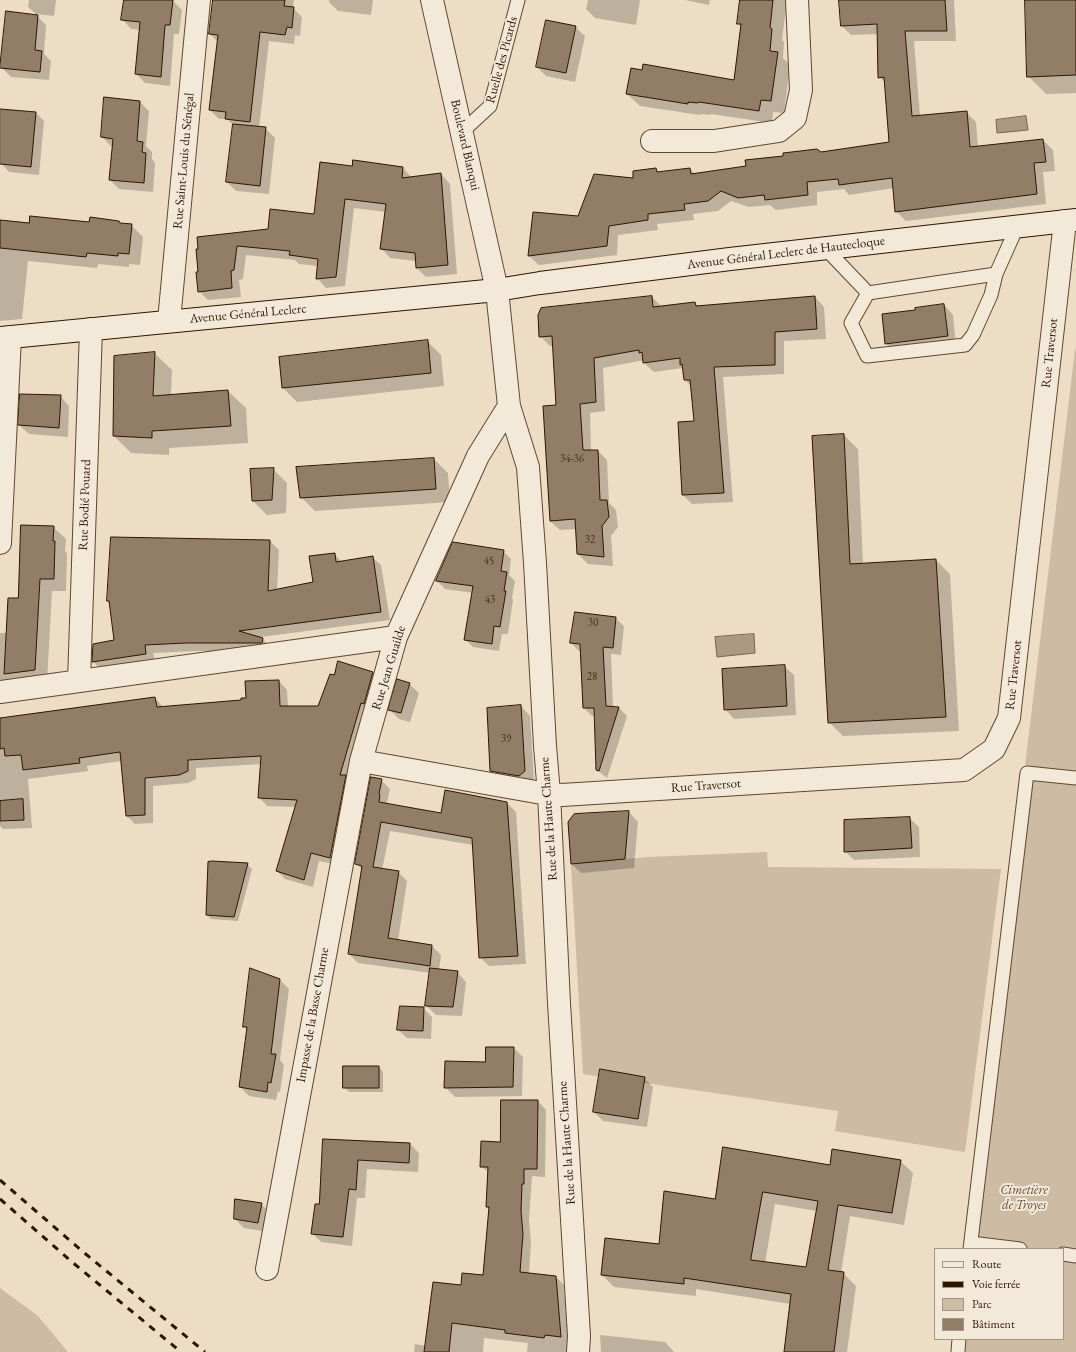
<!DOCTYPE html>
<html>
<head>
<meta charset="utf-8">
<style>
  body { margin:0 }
  #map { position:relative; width:1076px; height:1352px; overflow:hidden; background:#edddc4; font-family:"EB Garamond",serif }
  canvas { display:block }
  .legend { position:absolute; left:934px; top:1248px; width:130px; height:92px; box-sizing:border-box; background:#f3e9d9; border:1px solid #a59482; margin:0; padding:5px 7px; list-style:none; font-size:12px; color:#2f1500 }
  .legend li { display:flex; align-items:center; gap:8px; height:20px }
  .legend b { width:20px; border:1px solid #a59482 }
</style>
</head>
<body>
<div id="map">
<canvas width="1076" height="1352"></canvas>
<ul class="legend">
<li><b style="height:5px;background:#f3e9d9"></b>Route</li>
<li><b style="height:5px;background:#2f1500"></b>Voie ferrée</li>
<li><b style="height:11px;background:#cdbba3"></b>Parc</li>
<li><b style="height:11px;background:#927d66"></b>Bâtiment</li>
</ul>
</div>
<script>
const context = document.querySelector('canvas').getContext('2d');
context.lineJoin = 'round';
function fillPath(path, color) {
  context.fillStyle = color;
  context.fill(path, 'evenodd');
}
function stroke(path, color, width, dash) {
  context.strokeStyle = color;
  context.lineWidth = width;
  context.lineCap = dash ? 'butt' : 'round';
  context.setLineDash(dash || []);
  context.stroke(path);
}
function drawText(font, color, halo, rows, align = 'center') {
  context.font = font + ' "EB Garamond",serif';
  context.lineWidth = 4;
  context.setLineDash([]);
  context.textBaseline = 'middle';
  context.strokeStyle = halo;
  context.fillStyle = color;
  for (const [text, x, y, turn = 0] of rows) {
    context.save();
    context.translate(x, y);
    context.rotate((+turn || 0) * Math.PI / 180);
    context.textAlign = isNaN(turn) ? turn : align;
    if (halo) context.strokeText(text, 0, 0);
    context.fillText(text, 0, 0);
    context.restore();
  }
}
fillPath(new Path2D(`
  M 1076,348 L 1076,1352 L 954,1352 L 956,1339 L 1063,1339 L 1063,1249 L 967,1249 L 1075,350 Z
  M 767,852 L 768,867 L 1001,869 L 965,1152 L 835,1131 L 838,1111 L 583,1074 L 571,864 L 648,857 Z
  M 0,1288 L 38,1316 L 68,1352 L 0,1352 Z`), '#cdbba3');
const water = new Path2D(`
  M 1026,116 L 1028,130 L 997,133 L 996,120 Z
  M 754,634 L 755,653 L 717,657 L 715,637 Z`);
fillPath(water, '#ac9981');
stroke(water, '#7a644d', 1);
fillPath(new Path2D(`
  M 29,0 L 56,0 L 54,16 L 36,14 L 28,7 Z
  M 125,0 L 173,1 L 182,10 L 179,34 L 174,34 L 170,86 L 145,83 L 136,74 L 140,30 L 131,29 L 122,19 Z
  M 214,0 L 294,0 L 293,8 L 302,17 L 300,36 L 295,35 L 294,44 L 269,41 L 259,128 L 265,128 L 275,138 L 269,194 L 236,191 L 227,182 L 234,126 L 227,119 L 219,119 L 210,110 L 218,42 L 210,34 Z
  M 329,0 L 373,0 L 371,15 L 338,11 L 329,2 Z
  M 588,0 L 640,0 L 636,25 L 595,18 L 586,9 Z
  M 685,0 L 710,0 L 709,5 Z
  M 741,0 L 787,0 L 782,40 L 784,42 L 783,58 L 790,65 L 784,113 L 773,112 L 772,123 L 711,114 L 711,115 L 701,114 L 700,115 L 640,106 L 627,94 L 735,81 L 742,27 L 738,23 Z
  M 840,0 L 954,0 L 956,41 L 914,41 L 920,116 L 966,112 L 976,122 L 978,147 L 1043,140 L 1053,150 L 1055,171 L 1043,172 L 1046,204 L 906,221 L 896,211 L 894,188 L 849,195 L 844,189 L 817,192 L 817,205 L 776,210 L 770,205 L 749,207 L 731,201 L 718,211 L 693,214 L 694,220 L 657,224 L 658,230 L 618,235 L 617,255 L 539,265 L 529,256 L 579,217 L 634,179 L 656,169 L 659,173 L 690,169 L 695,174 L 747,167 L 821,153 L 890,143 L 886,83 L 879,77 L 878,34 L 851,35 L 842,26 Z
  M 1026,0 L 1076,0 L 1076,93 L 1046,94 L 1028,76 Z
  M 37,16 L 46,25 L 44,54 L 51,61 L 49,80 L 11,77 L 2,68 Z
  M 575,27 L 585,36 L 575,82 L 546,76 L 537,67 Z
  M 140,102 L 149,111 L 146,146 L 152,152 L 152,159 L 155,163 L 153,192 L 119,189 L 110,180 L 113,147 L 111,146 L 102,137 Z
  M 0,110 L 36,113 L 44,121 L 39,175 L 9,172 L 1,163 Z
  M 353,167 L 403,168 L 412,178 L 441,174 L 450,184 L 457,274 L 426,277 L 417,268 L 416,261 L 390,258 L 381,248 L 386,212 L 354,208 L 345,286 L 326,288 L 317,278 L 318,266 L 299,264 L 295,260 L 246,255 L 243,279 L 239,280 L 241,297 L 208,300 L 199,291 L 199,272 L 197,250 L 269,230 L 315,216 Z
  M 0,221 L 30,224 L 119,222 L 121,224 L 131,225 L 143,237 L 140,265 L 129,264 L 129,267 L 98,264 L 97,268 L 28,261 L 22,319 L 0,321 Z
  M 652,297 L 662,307 L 695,303 L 698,307 L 815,297 L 824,307 L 826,339 L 784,341 L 784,374 L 723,377 L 733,502 L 692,504 L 683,495 L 695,422 L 692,387 L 685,380 L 683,368 L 654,372 L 644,363 L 644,360 L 603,368 L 605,411 L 590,413 L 591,451 L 598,451 L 607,460 L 609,503 L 616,510 L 618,527 L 611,536 L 613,566 L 588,564 L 578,554 L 577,529 L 560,530 L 550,521 L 557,406 L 554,346 L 550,346 L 540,336 Z
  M 944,305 L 953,315 L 956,346 L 895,353 L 886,343 L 917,311 Z
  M 427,341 L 441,355 L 444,386 L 297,402 L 283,388 Z
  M 154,353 L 172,370 L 171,395 L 228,391 L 246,408 L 248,443 L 169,448 L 169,455 L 131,453 L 114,436 Z
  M 60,396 L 69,406 L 68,437 L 29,434 L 19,425 Z
  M 844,435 L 858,449 L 863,564 L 936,560 L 950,574 L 959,731 L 843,736 L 829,722 Z
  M 434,459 L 448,473 L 450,502 L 315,511 L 301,497 Z
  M 273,469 L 287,483 L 286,513 L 267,515 L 253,501 Z
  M 53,527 L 66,539 L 65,551 L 67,554 L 66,591 L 52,591 L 47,682 L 0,688 L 0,633 L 7,633 Z
  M 112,538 L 270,541 L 279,550 L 277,590 L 314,583 L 334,554 L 342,562 L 372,557 L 381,565 L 390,620 L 261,637 L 271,648 L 271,651 L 196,651 L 153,653 L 155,662 L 102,670 L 93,662 L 115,640 L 110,604 L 108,601 Z
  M 503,551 L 511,559 L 509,575 L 515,581 L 512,598 L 513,600 L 508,634 L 502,634 L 499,651 L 473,647 L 465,639 L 473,593 L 445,589 L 437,581 Z
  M 615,618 L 624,626 L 621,655 L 611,654 L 613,707 L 619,708 L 627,716 L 607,778 L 597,770 L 595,716 L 592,716 L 584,708 L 581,651 L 579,651 L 571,643 Z
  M 784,666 L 794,675 L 796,715 L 734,719 L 725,709 Z
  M 373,673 L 381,681 L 339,865 L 319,861 L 313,887 L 285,879 L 277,871 L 296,807 L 267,806 L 259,797 L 261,764 L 196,768 L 196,779 L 188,783 L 153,786 L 153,823 L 135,824 L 127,816 L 122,761 L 87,766 L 88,771 L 28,779 L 32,828 L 3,829 L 0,826 L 0,719 L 155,698 L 163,707 L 242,701 L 279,681 L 287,690 L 288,707 L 319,707 Z
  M 409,684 L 419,693 L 410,722 L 399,719 L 390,710 Z
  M 521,706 L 530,716 L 534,781 L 501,780 L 491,771 Z
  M 381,780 L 390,789 L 387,803 L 388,804 L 442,814 L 507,803 L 516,812 L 526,964 L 489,966 L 480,957 L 473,845 L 390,831 L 382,870 L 398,872 L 407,881 L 398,941 L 432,946 L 441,955 L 439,970 L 457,972 L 466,982 L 462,1016 L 436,1015 L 426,1005 L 431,973 L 358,963 L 349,954 L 363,870 L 356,863 Z
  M 629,812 L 638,822 L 634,868 L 581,873 L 572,864 Z
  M 909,818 L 919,827 L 920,857 L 854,860 L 845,851 Z
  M 247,864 L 252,869 L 238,921 L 211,919 L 207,915 Z
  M 279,979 L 289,989 L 280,1060 L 284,1065 L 280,1092 L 278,1091 L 276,1100 L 249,1096 L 240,1087 L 248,1030 L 244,1026 Z
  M 423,1008 L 432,1017 L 431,1039 L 407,1038 L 398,1030 Z
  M 514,1048 L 523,1057 L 522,1096 L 455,1097 L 445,1087 L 486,1063 Z
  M 379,1067 L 383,1072 L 383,1092 L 349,1092 L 344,1087 Z
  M 644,1078 L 653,1087 L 647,1127 L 603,1121 L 594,1112 Z
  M 538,1101 L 546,1110 L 545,1177 L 532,1176 L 529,1220 L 531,1243 L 529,1274 L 556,1277 L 564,1285 L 568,1340 L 567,1352 L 527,1352 L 528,1343 L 484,1338 L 483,1352 L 414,1352 L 415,1344 L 426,1346 L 462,1286 L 484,1277 L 490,1210 L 487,1207 L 489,1173 L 481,1166 Z
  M 324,1140 L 410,1144 L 419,1153 L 418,1172 L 367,1169 L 365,1198 L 357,1198 L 352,1246 L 321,1242 L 312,1233 L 320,1206 Z
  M 900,1161 L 913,1173 L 904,1225 L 850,1216 L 841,1273 L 843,1273 L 856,1286 L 847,1352 L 785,1352 L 791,1304 L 696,1289 L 696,1296 L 614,1287 L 602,1275 L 660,1245 L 716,1200 L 831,1166 ZM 775,1204 L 817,1211 L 807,1268 L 765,1263 Z
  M 261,1204 L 271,1214 L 268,1232 L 244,1228 L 235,1219 Z
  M 600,1335 L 665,1342 L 674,1352 L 601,1352 Z`), '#0003');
const building = new Path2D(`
  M 124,0 L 173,0 L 170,25 L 165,25 L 161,77 L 135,74 L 140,22 L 121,20 Z
  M 213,0 L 285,0 L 284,6 L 294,7 L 292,28 L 287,27 L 285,35 L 260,32 L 250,122 L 225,119 L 226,112 L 209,110 L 218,35 L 209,34 Z
  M 740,0 L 773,0 L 770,28 L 772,29 L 770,51 L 778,52 L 771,101 L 761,100 L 759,111 L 699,102 L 698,103 L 688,102 L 688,104 L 626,94 L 631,68 L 642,70 L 643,64 L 734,80 L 741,24 L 737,24 Z
  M 839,0 L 945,0 L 947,31 L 905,31 L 912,116 L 967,111 L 970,147 L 1043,139 L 1046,162 L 1034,163 L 1037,194 L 895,212 L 892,178 L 839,185 L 838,179 L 807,182 L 808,195 L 765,200 L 764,195 L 738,198 L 721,191 L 708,201 L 684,204 L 685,210 L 648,214 L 648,220 L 609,226 L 607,246 L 528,256 L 533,212 L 578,216 L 594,174 L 633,178 L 633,171 L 656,168 L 657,172 L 690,168 L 691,174 L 746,166 L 745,160 L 783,156 L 783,153 L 817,149 L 821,152 L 889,142 L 884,77 L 878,78 L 877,24 L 841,26 Z
  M 1025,0 L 1076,0 L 1076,75 L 1027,77 Z
  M 6,11 L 38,15 L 35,50 L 42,51 L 40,72 L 0,68 Z
  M 546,20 L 576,26 L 566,73 L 536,67 Z
  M 104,97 L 140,101 L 137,141 L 143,142 L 142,152 L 146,153 L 144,183 L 109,180 L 113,139 L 101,137 Z
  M 0,109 L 36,112 L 31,167 L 0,164 Z
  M 233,124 L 266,127 L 260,186 L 226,182 Z
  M 353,160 L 403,167 L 402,178 L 441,173 L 448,265 L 416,268 L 415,253 L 380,249 L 386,204 L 345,199 L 336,277 L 316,279 L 318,259 L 289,255 L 290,251 L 237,246 L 234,270 L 231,271 L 232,288 L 198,292 L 196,272 L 198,272 L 196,249 L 198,249 L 197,237 L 268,229 L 270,209 L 314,214 L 320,162 L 352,166 Z
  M 30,216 L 89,222 L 90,217 L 119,221 L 120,223 L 132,224 L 129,254 L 118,253 L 118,256 L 87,253 L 86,257 L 0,248 L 0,220 L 29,223 Z
  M 652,296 L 653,307 L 695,302 L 696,306 L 815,296 L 817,329 L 775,332 L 775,365 L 714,367 L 724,493 L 682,495 L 678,422 L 694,421 L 690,380 L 684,380 L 682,364 L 680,365 L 680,358 L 643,363 L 642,352 L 639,353 L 639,350 L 594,358 L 596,402 L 580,404 L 583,450 L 598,450 L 600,500 L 607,500 L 609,517 L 602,526 L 604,557 L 577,554 L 575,519 L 550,521 L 543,406 L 556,405 L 552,336 L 539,337 L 538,315 L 541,308 Z
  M 944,304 L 948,336 L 885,344 L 882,314 L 915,310 L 915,308 Z
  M 428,340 L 431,373 L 282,388 L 279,357 Z
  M 155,352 L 153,396 L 228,390 L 231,426 L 152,431 L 152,438 L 113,436 L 114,356 Z
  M 20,394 L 61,395 L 59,428 L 18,425 Z
  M 844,434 L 850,564 L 936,559 L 946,717 L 828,723 L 812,436 Z
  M 434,458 L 436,489 L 300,498 L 296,467 Z
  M 274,468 L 272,500 L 252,501 L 250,469 Z
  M 21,525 L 54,526 L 53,541 L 55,541 L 54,579 L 40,579 L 35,670 L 4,674 L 8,598 L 18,598 Z
  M 111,537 L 270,540 L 268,591 L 313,582 L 309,556 L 335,553 L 336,562 L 373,556 L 381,612 L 239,631 L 263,638 L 262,643 L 186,643 L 145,645 L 146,654 L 92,662 L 93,644 L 114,640 L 109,601 L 107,601 Z
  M 453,542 L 504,550 L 501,571 L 507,572 L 504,591 L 506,591 L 500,627 L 494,626 L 492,644 L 464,640 L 473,586 L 436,581 Z
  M 575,612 L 616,617 L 613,648 L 603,647 L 606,706 L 619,707 L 599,771 L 596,770 L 594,708 L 583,708 L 580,644 L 570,643 Z
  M 338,661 L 373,672 L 364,704 L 361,703 L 340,775 L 346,775 L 330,858 L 311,853 L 304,880 L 276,871 L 297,800 L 258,798 L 261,756 L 188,760 L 188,771 L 179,775 L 145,778 L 145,815 L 126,816 L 120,752 L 79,758 L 80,763 L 23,770 L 21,755 L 5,756 L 4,748 L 0,749 L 0,718 L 155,697 L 157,707 L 241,700 L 241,698 L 246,698 L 245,681 L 279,680 L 280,706 L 318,706 L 330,674 L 334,675 Z
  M 785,665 L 787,706 L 724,710 L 722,669 Z
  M 397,679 L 410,683 L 401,713 L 388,710 Z
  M 521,705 L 525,771 L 519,776 L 490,771 L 487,708 Z
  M 371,777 L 382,779 L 379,794 L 380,795 L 379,802 L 441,813 L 445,790 L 507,802 L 518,956 L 479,958 L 472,838 L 381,822 L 373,867 L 399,871 L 388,938 L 432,945 L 430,966 L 348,954 L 362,866 L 355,864 Z
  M 23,799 L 24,820 L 0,821 L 0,801 Z
  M 629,811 L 625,859 L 571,864 L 568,822 L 574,814 Z
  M 910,817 L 912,848 L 844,852 L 844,820 Z
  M 212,861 L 248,863 L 234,917 L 206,915 L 208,862 Z
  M 250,968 L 280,979 L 271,1054 L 276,1054 L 271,1083 L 268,1082 L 267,1092 L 239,1087 L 247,1027 L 243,1027 Z
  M 430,968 L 458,971 L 453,1007 L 425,1006 Z
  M 400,1006 L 424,1007 L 423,1031 L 397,1030 Z
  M 486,1047 L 514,1047 L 513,1087 L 444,1088 L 445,1061 L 485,1062 Z
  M 343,1066 L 379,1066 L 379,1088 L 343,1088 Z
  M 600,1069 L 645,1077 L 638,1119 L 593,1112 Z
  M 501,1100 L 538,1100 L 537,1169 L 524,1169 L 524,1184 L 522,1184 L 521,1211 L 523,1234 L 520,1272 L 556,1276 L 561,1337 L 545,1335 L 544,1338 L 505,1333 L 505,1330 L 452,1323 L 449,1352 L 424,1352 L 433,1282 L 461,1285 L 462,1273 L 483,1275 L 489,1207 L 486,1207 L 488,1167 L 480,1167 L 481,1141 L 500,1142 Z
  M 323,1139 L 410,1143 L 409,1163 L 358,1160 L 356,1190 L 349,1189 L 343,1237 L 311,1234 L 315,1204 L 319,1204 Z
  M 723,1147 L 830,1165 L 832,1149 L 901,1160 L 892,1213 L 838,1205 L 828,1270 L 844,1272 L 834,1352 L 784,1352 L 791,1294 L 684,1278 L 684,1284 L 601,1275 L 605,1238 L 659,1244 L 664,1191 L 715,1199 ZM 763,1192 L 818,1201 L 806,1267 L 751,1260 Z
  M 235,1199 L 262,1203 L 258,1223 L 234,1219 Z`);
fillPath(building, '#927d66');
stroke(building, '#2f1500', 1);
const service = new Path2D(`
  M 462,132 L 490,106 L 518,0
  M 825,248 L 868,293 L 996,274 L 1017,227
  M 868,293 L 851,323 L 867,356 L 965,345 L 973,335 L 991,295 L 996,274
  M 971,1243 L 1020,1249
  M 970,1249 L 1027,773 L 1076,778
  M 1063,1254 L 1076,1256
  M 958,1351 L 959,1339`);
const minor = new Path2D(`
  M 652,141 L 714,141 L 779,131 L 795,118 L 801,90 L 797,0
  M 497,290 L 509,406 L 528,467 L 535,563 L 545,746 L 549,794 L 559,1003 L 579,1336 L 578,1352
  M 169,321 L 199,0
  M 0,543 L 10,337
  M 79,681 L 91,329
  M 0,692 L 396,637
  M 361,761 L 536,792 L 562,795 L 964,770 L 994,749 L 1009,718 L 1065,221
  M 267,1269 L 361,761 L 396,637 L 478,456 L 509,406`);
const tertiary = new Path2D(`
  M 432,0 L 497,290`);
const secondary = new Path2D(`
  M 0,338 L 497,290 L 540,283 L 730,259 L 1076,220`);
stroke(service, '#5e4731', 15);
stroke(minor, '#5e4731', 24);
stroke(tertiary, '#5e4731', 24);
stroke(secondary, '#2f1500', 24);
stroke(service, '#f3e9d9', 13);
stroke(minor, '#f3e9d9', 22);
stroke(tertiary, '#f3e9d9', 22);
stroke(secondary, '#f3e9d9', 22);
stroke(new Path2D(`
  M 0,1180 L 82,1251 L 205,1352
  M 0,1199 L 72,1262 L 181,1352`), '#2f1500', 3, [7, 7]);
drawText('11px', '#482f1a', null, [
  ["34-36",572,459],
  ["32",590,540],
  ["45",489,561],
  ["43",490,600],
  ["30",593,623],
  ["28",592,677],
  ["39",506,739]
]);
drawText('13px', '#2f1500', '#f3e9d9', [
  ["Ruelle des Picards",502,60,-75],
  ["Boulevard Blanqui",465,145,77],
  ["Rue Saint-Louis du Sénégal",184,161,-85],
  ["Avenue Général Leclerc de Hautecloque",786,253,-7],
  ["Avenue Général Leclerc",248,314,-5],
  ["Rue Traversot",1050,353,-84],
  ["Rue Bodié Pouard",85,505,-88],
  ["Rue Jean Guailde",389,668,-73],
  ["Rue Traversot",1014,675,-84],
  ["Rue Traversot",706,786,-4],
  ["Rue de la Haute Charme",549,819,-94],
  ["Impasse de la Basse Charme",313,1015,-80],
  ["Rue de la Haute Charme",567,1143,-94]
]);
drawText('italic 13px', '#5e4731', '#f3e9d9', [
  ["Cimetière",1024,1190],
  ["de Troyes",1024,1205]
]);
</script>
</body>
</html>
